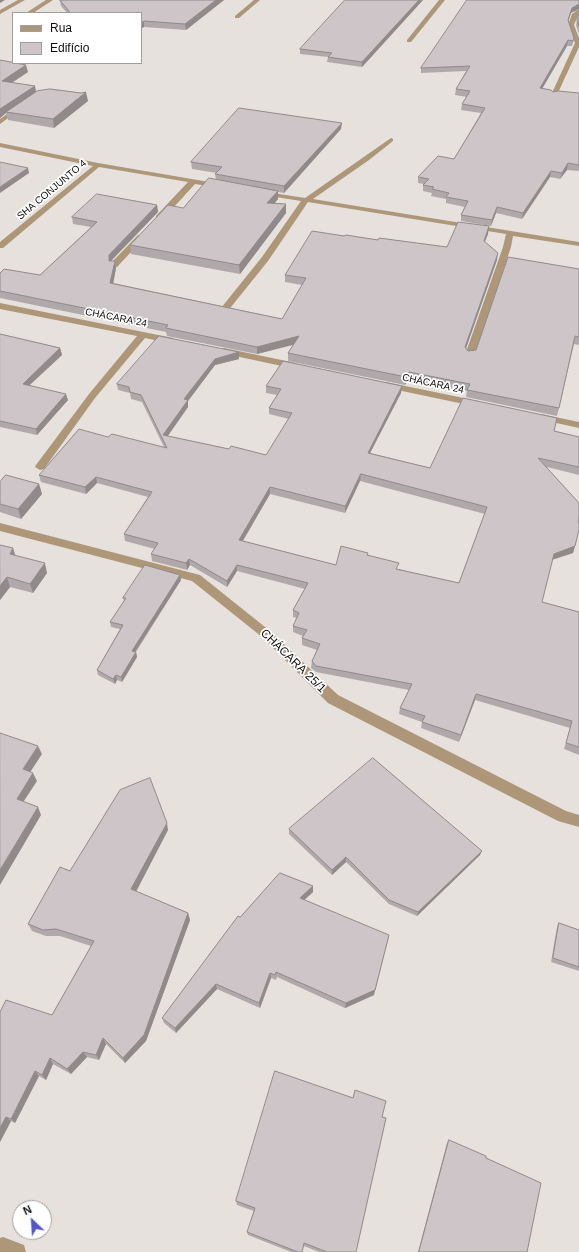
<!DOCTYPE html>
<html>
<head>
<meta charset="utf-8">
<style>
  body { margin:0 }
  #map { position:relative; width:579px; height:1252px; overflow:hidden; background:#e6e1dc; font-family:Arial,sans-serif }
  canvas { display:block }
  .legend { position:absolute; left:12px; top:12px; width:130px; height:52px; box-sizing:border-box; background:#fff; border:1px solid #9f9f9e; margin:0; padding:5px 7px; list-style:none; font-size:12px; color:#100e0c }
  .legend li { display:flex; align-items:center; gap:8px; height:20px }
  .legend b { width:20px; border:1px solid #9f9f9e }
  .north { position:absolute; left:12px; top:1200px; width:40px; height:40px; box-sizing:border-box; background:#fff; border:1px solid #9f9f9e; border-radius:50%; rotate:335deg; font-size:11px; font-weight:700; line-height:16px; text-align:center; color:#100e0c }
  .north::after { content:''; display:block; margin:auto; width:14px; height:18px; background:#5354cb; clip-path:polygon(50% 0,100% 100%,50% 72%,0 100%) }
</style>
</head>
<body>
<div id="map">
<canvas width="579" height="1252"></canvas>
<ul class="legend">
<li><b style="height:5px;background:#ad9778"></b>Rua</li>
<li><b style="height:11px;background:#cdc5c7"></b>Edifício</li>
</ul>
<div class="north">N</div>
</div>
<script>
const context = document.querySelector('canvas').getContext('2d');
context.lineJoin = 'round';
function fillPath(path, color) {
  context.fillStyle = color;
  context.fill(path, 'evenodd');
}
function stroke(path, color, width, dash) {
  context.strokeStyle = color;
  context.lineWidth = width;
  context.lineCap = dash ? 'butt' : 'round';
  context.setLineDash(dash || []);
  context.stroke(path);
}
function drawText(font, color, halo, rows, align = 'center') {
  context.font = font + ' Arial,sans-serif';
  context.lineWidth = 3.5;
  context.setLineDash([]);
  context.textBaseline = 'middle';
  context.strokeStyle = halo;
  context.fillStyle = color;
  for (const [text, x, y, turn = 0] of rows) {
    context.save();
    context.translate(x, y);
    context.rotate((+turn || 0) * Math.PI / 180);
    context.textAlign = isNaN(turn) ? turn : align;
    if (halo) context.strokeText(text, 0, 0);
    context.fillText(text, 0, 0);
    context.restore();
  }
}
fillPath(new Path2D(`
  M 18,0 L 25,0 L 0,14 L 0,10 Z
  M 46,0 L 53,0 L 33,13 L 26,13 Z
  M 254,0 L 260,0 L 239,18 L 235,18 L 235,16 Z
  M 439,0 L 445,0 L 411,42 L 407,42 L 407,40 Z
  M 579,9 L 579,13 L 574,25 L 579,38 L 579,47 L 557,95 L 552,96 L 551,95 L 575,43 L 568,25 L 572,14 Z
  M 18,106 L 23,107 L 0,124 L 0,119 Z
  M 391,138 L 393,139 L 393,141 L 369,160 L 313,199 L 579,242 L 579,246 L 513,236 L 511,247 L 475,355 L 470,358 L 465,355 L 503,247 L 506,234 L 308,202 L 268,261 L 227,312 L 221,312 L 220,310 L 221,308 L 262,257 L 301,201 L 263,195 L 260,195 L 260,191 L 305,198 Z
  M 0,143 L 98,163 L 221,184 L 225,186 L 221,188 L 195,184 L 162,220 L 156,220 L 156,216 L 188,182 L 99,167 L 3,248 L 0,248 L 0,242 L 93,166 L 0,147 Z
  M 138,235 L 144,235 L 145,237 L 117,267 L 111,267 L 111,263 Z
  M 0,303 L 173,338 L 177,341 L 173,344 L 145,338 L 95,398 L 44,469 L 40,470 L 35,467 L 36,465 L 89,394 L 137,336 L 0,309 Z
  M 224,348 L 296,363 L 301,366 L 296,369 L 221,353 L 220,351 Z
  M 386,382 L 478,401 L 483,404 L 478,407 L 383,387 L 381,385 L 383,383 Z
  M 541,414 L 579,422 L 579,428 L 538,419 L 536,417 L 538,415 Z
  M 0,523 L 200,575 L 270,631 L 338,695 L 566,811 L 579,815 L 579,827 L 558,821 L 328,703 L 262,637 L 192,581 L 0,531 Z
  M 3,1237 L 24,1245 L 26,1252 L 0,1252 L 0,1238 Z`), '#ad9778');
fillPath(new Path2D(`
  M 60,0 L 224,0 L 186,30 L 144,27 L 141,13 L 67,13 L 61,6 Z
  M 423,0 L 362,67 L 327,62 L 328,57 L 300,54 L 300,49 Z
  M 579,0 L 579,9 L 571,13 L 568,21 L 574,38 L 573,43 L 572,46 L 567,46 L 542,89 L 553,92 L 579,93 L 579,171 L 567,170 L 560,179 L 550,177 L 522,219 L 496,213 L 491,226 L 461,221 L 461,215 L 465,207 L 446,203 L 446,199 L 431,196 L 432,193 L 423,191 L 423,185 L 424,184 L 418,183 L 418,177 L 454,159 L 481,113 L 461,110 L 462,104 L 467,97 L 455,95 L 456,89 L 466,71 L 421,73 L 421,68 Z
  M 579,14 L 579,34 L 576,25 L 577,20 Z
  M 0,60 L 28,72 L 12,83 L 35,86 L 36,92 L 88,101 L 54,128 L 8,120 L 6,113 L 0,118 Z
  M 341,129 L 284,193 L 278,192 L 278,199 L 275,203 L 286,204 L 286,213 L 240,274 L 131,254 L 130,245 L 183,208 L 216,180 L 215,174 L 217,173 L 192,169 L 191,162 Z
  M 157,205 L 158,212 L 111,261 L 115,261 L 116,268 L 113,283 L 282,319 L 302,285 L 285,282 L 285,275 L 344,236 L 447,247 L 488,234 L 485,242 L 497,260 L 466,348 L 468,351 L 476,350 L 579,269 L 579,345 L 574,344 L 557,416 L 466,397 L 467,391 L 408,380 L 405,385 L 288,361 L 288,353 L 293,345 L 257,354 L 167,336 L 166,332 L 0,298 L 0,273 L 40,275 L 91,227 L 73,224 L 72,217 Z
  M 0,334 L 60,348 L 62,355 L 30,385 L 68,400 L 37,435 L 0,427 Z
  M 239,352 L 239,359 L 215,365 L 188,401 L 188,407 L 168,436 L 229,449 L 266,455 L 289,419 L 269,414 L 269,408 L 277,395 L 266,393 L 266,386 L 401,393 L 370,453 L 430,468 L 554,431 L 579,437 L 579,475 L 547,467 L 578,522 L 575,546 L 573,553 L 552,560 L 542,602 L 579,612 L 579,755 L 564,749 L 570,728 L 475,700 L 459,742 L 421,728 L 422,722 L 399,714 L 400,708 L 409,690 L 316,672 L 311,668 L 312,661 L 317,650 L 302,645 L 302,638 L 303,636 L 293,632 L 293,626 L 297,618 L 293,617 L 293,610 L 305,589 L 237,571 L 227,587 L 190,565 L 187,570 L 152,561 L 151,554 L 155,549 L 125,541 L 124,534 L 148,497 L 97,483 L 86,494 L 41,482 L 39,475 L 108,437 L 164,447 L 142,402 L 131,399 L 130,393 L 118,390 L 117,384 ZM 360,481 L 485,514 L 459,583 L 398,569 L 367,555 L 336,565 L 243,541 L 270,494 L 345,513 Z
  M 0,482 L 39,484 L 42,494 L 21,519 L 0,512 Z
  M 0,545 L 13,548 L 15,555 L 47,573 L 33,593 L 10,587 L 0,600 Z
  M 181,580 L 136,652 L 137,657 L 122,682 L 117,680 L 115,684 L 98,675 L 97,670 L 120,629 L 111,627 L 110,622 L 124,601 L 123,598 Z
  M 289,829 L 480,855 L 417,916 L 389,904 L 346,862 L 332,875 L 289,834 Z
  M 168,830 L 136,892 L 188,913 L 190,920 L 146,1041 L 125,1063 L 106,1044 L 99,1060 L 87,1057 L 71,1074 L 53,1064 L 46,1080 L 39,1076 L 15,1123 L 11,1121 L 0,1142 L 0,1012 L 52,1015 L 91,946 L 60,936 L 46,936 L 32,931 L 28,924 L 70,871 Z
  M 313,886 L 313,892 L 304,900 L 374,995 L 345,1008 L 277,977 L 276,980 L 271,978 L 260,1008 L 217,989 L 176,1033 L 164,1023 L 162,1018 L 240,917 Z
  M 559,923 L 579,930 L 579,971 L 551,962 L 557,927 Z
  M 382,1117 L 356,1252 L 319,1252 L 304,1246 L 302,1252 L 291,1252 L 248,1235 L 247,1232 L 254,1211 L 237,1205 L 236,1201 Z
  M 449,1140 L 486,1158 L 527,1252 L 418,1252 L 447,1143 Z`), '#b0a9ab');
fillPath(new Path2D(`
  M 0,0 L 5,0 L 0,3 Z
  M 216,0 L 224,0 L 186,30 L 185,24 Z
  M 419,0 L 423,0 L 362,67 L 362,62 Z
  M 579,4 L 579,9 L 571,13 L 567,26 L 568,20 L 572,8 Z
  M 144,21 L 144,27 L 141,29 L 141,23 Z
  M 568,40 L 567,46 L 539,94 L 540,88 Z
  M 26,65 L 28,72 L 3,88 L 2,81 Z
  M 35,86 L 36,93 L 6,112 L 6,113 L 0,118 L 0,109 Z
  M 86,92 L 88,101 L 54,128 L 53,119 Z
  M 342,123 L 341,129 L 284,193 L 284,186 Z
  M 568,163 L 567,170 L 560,179 L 562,173 Z
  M 28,168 L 29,173 L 0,193 L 0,187 Z
  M 551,171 L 550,177 L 522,219 L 523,213 Z
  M 278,191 L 278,199 L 267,212 L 267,203 Z
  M 286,204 L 286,213 L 240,274 L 239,265 Z
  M 157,205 L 158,212 L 110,262 L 109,261 L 109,255 Z
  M 497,207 L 496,213 L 491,226 L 492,220 Z
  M 489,226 L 488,234 L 482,248 L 484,241 Z
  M 498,253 L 497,260 L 464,354 L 465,347 Z
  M 115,261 L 116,268 L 112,290 L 110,283 Z
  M 299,336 L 299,343 L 257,354 L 257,347 Z
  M 60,348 L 62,355 L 24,390 L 23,384 Z
  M 239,352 L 239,359 L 215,365 L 188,401 L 188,407 L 164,441 L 163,435 L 184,399 L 215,359 Z
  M 409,372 L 408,380 L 405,385 L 406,377 Z
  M 402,386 L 401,393 L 367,459 L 368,453 Z
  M 66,394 L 68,400 L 37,435 L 36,429 Z
  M 361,474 L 360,481 L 345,513 L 345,506 Z
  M 96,477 L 97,483 L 86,494 L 85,487 Z
  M 39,484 L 42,494 L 21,519 L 18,509 Z
  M 270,487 L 270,494 L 239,547 L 239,540 Z
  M 575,546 L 573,553 L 551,560 L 554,554 Z
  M 13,548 L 16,558 L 10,554 Z
  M 189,559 L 190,565 L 187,570 L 186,563 Z
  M 45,563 L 47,573 L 33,593 L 30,584 Z
  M 237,565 L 237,571 L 227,587 L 227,581 Z
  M 180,575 L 181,580 L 133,655 L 132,651 Z
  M 7,577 L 10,587 L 0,600 L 0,586 Z
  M 136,652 L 137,657 L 122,682 L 121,677 Z
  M 116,675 L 117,680 L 115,684 L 113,679 Z
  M 476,694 L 475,700 L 459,742 L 461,735 Z
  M 38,746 L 42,754 L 27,777 L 23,769 Z
  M 33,773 L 37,781 L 20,807 L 17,799 Z
  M 38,807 L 41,815 L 0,885 L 0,870 Z
  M 167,823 L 168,830 L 133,897 L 131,889 Z
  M 482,851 L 480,855 L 417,916 L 418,912 Z
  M 346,857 L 346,862 L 332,875 L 332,870 Z
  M 313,886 L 313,892 L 300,904 L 300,898 Z
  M 188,913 L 190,920 L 146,1041 L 125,1063 L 123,1058 Z
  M 389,935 L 374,995 L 345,1008 L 346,1003 Z
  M 270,973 L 271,978 L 260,1008 L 259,1003 Z
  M 216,984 L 217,989 L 176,1033 L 175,1028 Z
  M 103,1038 L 106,1044 L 99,1060 L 96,1055 Z
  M 83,1052 L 87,1057 L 71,1074 L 67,1069 Z
  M 50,1058 L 53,1064 L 46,1080 L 42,1075 Z
  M 35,1071 L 39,1076 L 15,1123 L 11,1119 Z
  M 6,1117 L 11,1121 L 0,1142 L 0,1128 Z`), '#908a8b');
const building = new Path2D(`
  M 60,0 L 216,0 L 185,24 L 144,21 L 141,23 L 141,13 L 71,13 Z
  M 345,0 L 419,0 L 362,62 L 328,57 L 332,53 L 300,49 Z
  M 467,0 L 579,0 L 579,4 L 572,8 L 568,20 L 574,38 L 573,41 L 568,40 L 540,88 L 551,90 L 553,92 L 558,91 L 579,93 L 579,165 L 568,163 L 562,173 L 551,171 L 523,213 L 497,207 L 492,220 L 461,215 L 468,201 L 446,197 L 449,193 L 432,189 L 434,187 L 423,185 L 429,179 L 418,177 L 438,156 L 454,159 L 485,108 L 462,104 L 470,91 L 456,89 L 470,66 L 421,68 Z
  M 579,14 L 579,26 L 577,20 Z
  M 0,60 L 26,65 L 2,81 L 35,86 L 0,109 Z
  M 50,89 L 81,93 L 86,92 L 53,119 L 6,112 L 37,91 Z
  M 239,108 L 342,123 L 284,186 L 215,174 L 222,167 L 191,162 Z
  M 0,162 L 28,168 L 0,187 Z
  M 209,178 L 278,191 L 267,203 L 286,204 L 239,265 L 130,245 L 168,205 L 183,208 Z
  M 97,194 L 157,205 L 109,255 L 109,261 L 115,261 L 110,283 L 282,319 L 306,278 L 285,275 L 312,231 L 344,236 L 346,235 L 378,240 L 379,238 L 447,247 L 458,222 L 489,226 L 484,241 L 498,253 L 465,347 L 468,351 L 476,350 L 508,257 L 579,269 L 579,337 L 575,336 L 559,408 L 467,390 L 470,384 L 409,372 L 406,377 L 288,353 L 299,336 L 257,347 L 166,328 L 168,325 L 0,291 L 0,273 L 4,269 L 40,275 L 96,223 L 97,222 L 72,217 Z
  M 0,334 L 60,348 L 23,384 L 66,394 L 36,429 L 0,421 Z
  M 159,336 L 239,352 L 215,359 L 184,399 L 188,400 L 163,435 L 229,449 L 231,446 L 266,455 L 292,413 L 269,408 L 281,389 L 266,386 L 283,361 L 402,386 L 368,453 L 430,468 L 463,398 L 557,418 L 554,431 L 579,437 L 579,467 L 538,458 L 579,503 L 579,518 L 578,522 L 579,523 L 579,530 L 575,546 L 554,554 L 542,602 L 579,612 L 579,747 L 566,743 L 572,721 L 476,694 L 461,735 L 422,722 L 425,716 L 400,708 L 412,684 L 316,666 L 312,661 L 320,644 L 302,638 L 307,630 L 293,626 L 299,613 L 293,610 L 308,583 L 237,565 L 227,581 L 189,559 L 186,563 L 151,554 L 158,543 L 124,534 L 152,492 L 96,477 L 85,487 L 39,475 L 79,429 L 108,437 L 112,434 L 167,448 L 141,395 L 130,392 L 129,387 L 117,384 ZM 361,474 L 487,507 L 459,583 L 396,569 L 399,563 L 367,555 L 368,553 L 341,546 L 336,565 L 239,540 L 270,487 L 345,506 Z
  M 6,475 L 39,484 L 18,509 L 0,504 L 0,482 Z
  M 0,545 L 13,548 L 10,554 L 45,563 L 30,584 L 7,577 L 0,586 Z
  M 145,565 L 180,575 L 132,651 L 136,652 L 121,677 L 116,675 L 113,679 L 97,670 L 123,625 L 110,622 L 126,598 L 123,598 Z
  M 0,733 L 38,746 L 23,769 L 33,773 L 17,799 L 38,807 L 0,870 Z
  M 373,758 L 482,851 L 418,912 L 389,900 L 346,857 L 332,870 L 289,829 Z
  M 150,778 L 167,823 L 131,889 L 188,913 L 144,1035 L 123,1058 L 103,1038 L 96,1055 L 83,1052 L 67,1069 L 50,1058 L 42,1075 L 35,1071 L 11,1119 L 6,1117 L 0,1128 L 0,1012 L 6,1000 L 52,1015 L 94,941 L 56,929 L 43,930 L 28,924 L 60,867 L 70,871 L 120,790 Z
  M 280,873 L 313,886 L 300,898 L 389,935 L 375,990 L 346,1003 L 276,972 L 275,975 L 270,973 L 259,1003 L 216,984 L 175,1028 L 162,1018 L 238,916 L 240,917 Z
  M 559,923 L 579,930 L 579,967 L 553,958 Z
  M 275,1071 L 353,1098 L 355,1090 L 386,1101 L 382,1117 L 386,1118 L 356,1252 L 327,1252 L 304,1243 L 302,1252 L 298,1252 L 247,1232 L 255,1208 L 236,1201 Z
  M 449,1140 L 486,1156 L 486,1158 L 541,1183 L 527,1252 L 419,1252 Z`);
fillPath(building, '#cdc5c7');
stroke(building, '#908a8b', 1);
drawText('10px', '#100e0c', '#fff', [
  ["SHA CONJUNTO 4",52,190,-40],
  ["CHÁCARA 24",116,318,11],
  ["CHÁCARA 24",433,384,12]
]);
drawText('12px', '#100e0c', '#fff', [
  ["CHÁCARA 25/1",293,661,44]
]);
</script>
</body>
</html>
